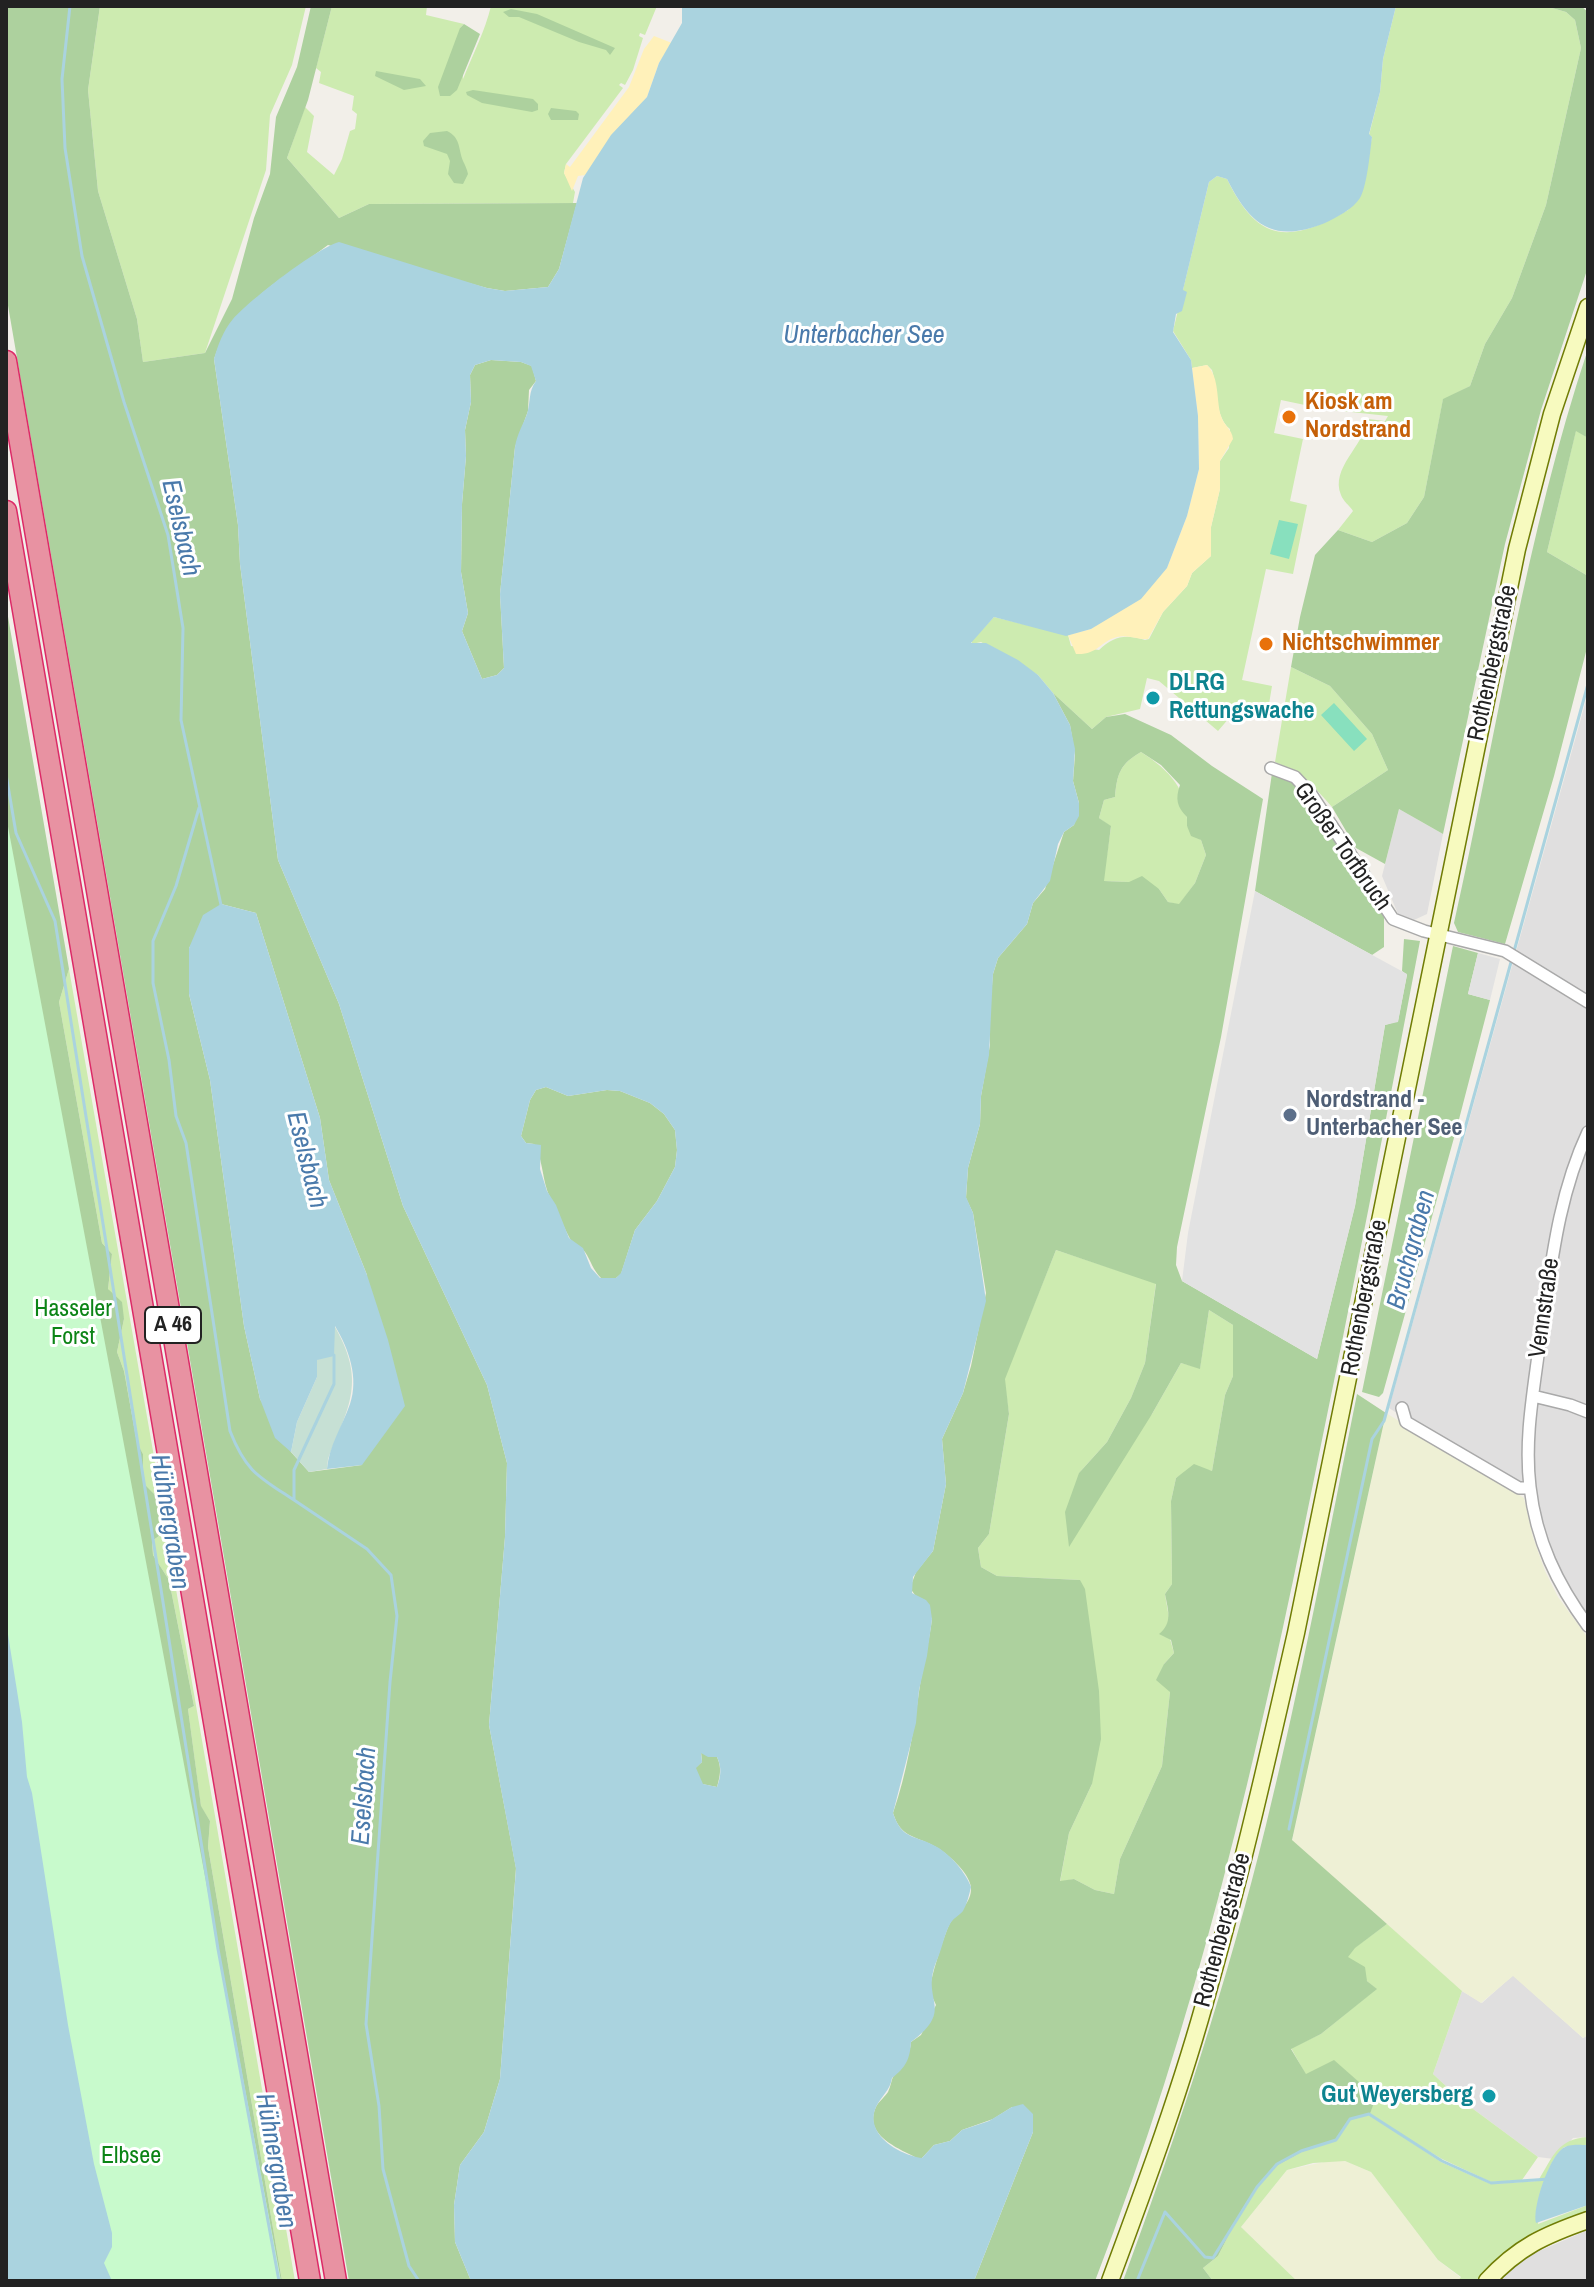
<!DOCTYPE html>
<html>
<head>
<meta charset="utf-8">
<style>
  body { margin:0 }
  #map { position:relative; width:1594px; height:2287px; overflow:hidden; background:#f2efe9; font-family:"Archivo Narrow",sans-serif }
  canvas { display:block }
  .frame { position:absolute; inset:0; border:8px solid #222; pointer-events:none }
</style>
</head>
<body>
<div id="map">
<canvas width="1594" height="2287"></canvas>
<div class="frame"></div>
</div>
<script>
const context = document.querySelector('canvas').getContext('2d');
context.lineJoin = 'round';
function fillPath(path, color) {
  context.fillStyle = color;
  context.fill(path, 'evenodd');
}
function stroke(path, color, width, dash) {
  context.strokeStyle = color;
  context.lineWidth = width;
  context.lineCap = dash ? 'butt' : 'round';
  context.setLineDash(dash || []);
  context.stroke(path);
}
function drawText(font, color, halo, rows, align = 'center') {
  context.font = font + ' "Archivo Narrow",sans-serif';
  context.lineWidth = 6;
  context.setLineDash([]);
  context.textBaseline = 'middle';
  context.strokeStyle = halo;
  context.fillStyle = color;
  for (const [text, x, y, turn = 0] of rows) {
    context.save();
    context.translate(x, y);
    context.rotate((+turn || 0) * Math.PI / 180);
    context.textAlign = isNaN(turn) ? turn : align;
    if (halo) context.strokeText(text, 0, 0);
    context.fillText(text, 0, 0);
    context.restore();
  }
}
fillPath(new Path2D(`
  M 1588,693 L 1588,1620 L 1551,1558 L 1535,1502 L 1389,1408 Z
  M 1399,809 L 1443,834 L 1427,914 L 1414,920 L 1398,914 L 1382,876 Z
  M 1513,1975 L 1583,2038 L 1588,2035 L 1588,2137 L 1573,2138 L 1554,2159 L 1538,2157 L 1461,2100 L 1433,2074 L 1462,1991 L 1482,2003 Z
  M 1588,2230 L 1588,2281 L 1499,2281 L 1523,2258 Z`), '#e0dfdf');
fillPath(new Path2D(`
  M 1386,1413 L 1524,1498 L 1533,1537 L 1545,1571 L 1558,1597 L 1588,1638 L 1588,2035 L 1583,2038 L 1513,1976 L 1481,2003 L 1462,1991 L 1292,1841 Z
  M 1333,2160 L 1345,2161 L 1371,2172 L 1438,2260 L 1461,2278 L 1458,2281 L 1297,2281 L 1241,2227 L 1287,2170 Z`), '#eef0d5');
fillPath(new Path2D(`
  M 100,6 L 306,6 L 292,65 L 270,115 L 266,170 L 205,353 L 143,362 L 137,319 L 98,191 L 88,90 Z
  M 332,6 L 427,6 L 426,15 L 464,24 L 460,28 L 463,79 C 473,54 485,31 491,6 L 657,6 L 645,35 L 640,33 L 639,36 L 643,38 L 633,70 L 625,85 L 621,83 L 619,85 L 623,88 L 566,164 L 564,173 L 575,192 L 573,203 L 369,204 L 339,218 L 287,158 L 305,107 L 314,116 L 307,152 L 334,175 L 342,159 L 350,131 L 355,129 L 357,114 L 352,110 L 354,96 L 319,83 L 321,72 L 316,68 Z
  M 1396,6 L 1545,6 L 1566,12 L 1575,20 L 1581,48 L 1546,205 L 1512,298 L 1485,344 L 1470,386 L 1443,400 L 1424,497 L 1407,523 L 1372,542 L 1338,530 L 1353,511 C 1350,506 1343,501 1341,495 C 1330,468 1364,446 1368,419 L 1385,421 L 1388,416 L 1324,409 L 1281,400 L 1274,433 L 1303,439 L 1290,501 L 1307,505 L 1293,574 L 1266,569 L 1242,680 L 1272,686 L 1267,716 L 1262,720 L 1236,710 L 1218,731 L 1159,681 L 1147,678 L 1140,709 L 1106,717 L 1092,729 L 1053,693 L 1038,675 L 981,642 L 972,644 L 972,640 L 994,617 L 1068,635 L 1071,646 L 1099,650 C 1114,636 1125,634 1145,640 L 1149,639 L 1163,612 L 1187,586 L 1192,573 L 1211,556 L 1211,527 L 1220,489 L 1220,461 L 1229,448 L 1230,429 C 1214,416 1218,388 1212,370 L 1207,365 L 1192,368 L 1191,360 L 1173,331 L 1209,182 L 1217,176 L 1227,179 C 1258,243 1289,244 1348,210 L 1366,168 L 1372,137 L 1369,135 L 1380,92 L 1383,59 Z
  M 1576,430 L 1588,438 L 1588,576 L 1547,552 Z
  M 1291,667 L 1330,686 L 1372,734 L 1388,770 L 1332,807 C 1315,787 1300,773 1275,762 Z
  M 1141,752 C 1169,770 1189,790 1187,826 L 1201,840 L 1206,855 L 1195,883 L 1179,905 L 1168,902 L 1159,889 L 1129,882 L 1103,881 L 1111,827 L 1099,818 L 1104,800 L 1115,797 C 1117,774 1120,764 1141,752 Z
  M 69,969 L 153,1451 L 161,1501 L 143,1484 L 143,1454 L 137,1444 L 124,1371 L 117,1352 L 124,1319 L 108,1289 L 112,1254 L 102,1243 L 59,1002 Z
  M 1056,1250 L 1156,1283 L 1145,1363 L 1131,1398 L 1107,1442 L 1079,1473 L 1152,1414 L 1181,1363 L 1200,1368 L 1209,1310 L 1233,1325 L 1233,1376 L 1225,1395 L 1212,1471 C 1198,1467 1188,1470 1176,1478 L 1171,1501 L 1172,1584 L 1165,1594 L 1169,1618 L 1167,1628 L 1174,1653 L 1164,1664 L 1170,1692 L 1162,1766 L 1120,1859 L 1114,1894 L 1095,1890 L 1074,1879 L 1060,1882 L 1069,1833 L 1092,1784 L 1080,1580 L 997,1576 L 981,1567 L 978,1548 L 989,1534 L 1009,1414 L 1004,1379 Z
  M 166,1531 L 295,2281 L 282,2281 L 208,1847 L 210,1821 L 201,1807 L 188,1709 L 194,1706 L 169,1580 L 153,1555 L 152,1541 Z
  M 1387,1924 L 1462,1991 L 1433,2074 L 1461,2100 L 1538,2157 L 1522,2180 L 1491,2182 L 1442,2159 L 1390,2128 L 1441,2162 L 1491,2184 L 1538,2181 C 1553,2157 1557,2139 1588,2137 L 1588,2145 L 1564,2147 C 1543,2166 1542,2198 1538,2224 L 1588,2205 L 1588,2212 L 1551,2227 L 1481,2281 L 1458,2281 L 1461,2277 L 1438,2260 L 1371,2172 L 1345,2161 L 1313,2163 L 1287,2170 L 1241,2227 L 1297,2281 L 1213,2281 L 1203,2268 L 1218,2256 L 1240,2213 L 1257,2187 L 1278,2165 L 1302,2152 L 1336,2140 L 1349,2119 L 1370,2114 L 1375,2097 L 1334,2061 L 1306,2075 L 1291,2048 L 1321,2034 L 1376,1989 L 1367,1981 L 1347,1957 L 1354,1948 Z`), '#cdebb0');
fillPath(new Path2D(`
  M 6,6 L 100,6 L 88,90 L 98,191 L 137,319 L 143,362 L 205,353 L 232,299 L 254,218 L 270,174 L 276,117 L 297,67 L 311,6 L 332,6 L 308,100 L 287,158 L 339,218 L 369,204 L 577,203 L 559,269 L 548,287 L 505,291 L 487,288 L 328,245 C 285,278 232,304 214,359 L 238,525 L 240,564 L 278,860 L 339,1004 L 403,1206 L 487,1385 L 507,1463 L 505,1537 L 489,1725 L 516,1868 L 500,2079 L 484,2132 L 460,2165 L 454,2205 L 455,2242 L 471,2281 L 349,2281 L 6,294 ZM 221,904 L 256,913 L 320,1118 L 329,1180 L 367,1275 L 362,1465 L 309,1472 L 291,1452 L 260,1399 L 244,1326 L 210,1080 L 189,994 L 189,948 Z
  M 1545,6 L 1581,6 L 1588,12 L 1588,267 L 1541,410 L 1505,544 L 1443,834 L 1399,809 L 1385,864 L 1356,848 L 1332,807 L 1388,770 L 1372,734 L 1330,686 L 1291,667 L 1300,617 L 1315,555 L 1338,530 L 1372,542 L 1407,523 L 1424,497 L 1443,399 L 1470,386 L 1485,344 L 1512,298 L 1546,205 L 1581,48 L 1575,20 L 1566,12 Z
  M 511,9 L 537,14 L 615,48 L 610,55 L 606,50 L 579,42 L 519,17 L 509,17 L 503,12 Z
  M 464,24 L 480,34 L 457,90 L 450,96 L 440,96 L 438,87 L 460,28 Z
  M 376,71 L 420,79 L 426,86 L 404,90 L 375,76 Z
  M 473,90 L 533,99 L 538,104 L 538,110 L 532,112 L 482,103 L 467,95 L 466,92 Z
  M 551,108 L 576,111 L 579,114 L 578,120 L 551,120 L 548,114 Z
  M 447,131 C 461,138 458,148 463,161 C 465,165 467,169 468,174 L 463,184 L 454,183 L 448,174 L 450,161 L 447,154 L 424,146 L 423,141 L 430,133 Z
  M 1588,349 L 1588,438 L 1576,431 L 1547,552 L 1588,576 L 1588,644 L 1554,776 L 1505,944 L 1458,932 L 1454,923 C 1497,732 1526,535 1588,349 Z
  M 491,360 L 521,362 L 532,366 L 536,381 L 529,390 L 528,411 L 515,447 L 500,594 L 504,668 L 497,675 L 482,679 L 462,631 L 468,613 L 461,572 L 462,504 L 466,456 L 465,430 L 471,402 L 470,375 L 475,365 Z
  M 6,605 L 69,969 L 59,1002 L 102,1243 L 112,1254 L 108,1289 L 122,1302 L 124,1319 L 117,1352 L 124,1371 L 137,1443 L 143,1454 L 143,1483 L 161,1501 L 166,1531 L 152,1541 L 153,1555 L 169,1580 L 194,1706 L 188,1709 L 201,1806 L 210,1821 L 208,1847 L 282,2281 L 196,2281 L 6,1231 Z
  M 1053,693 L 1092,729 L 1106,717 L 1125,714 L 1171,735 L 1212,766 L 1263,799 L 1221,1037 L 1177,1247 L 1176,1265 L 1182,1281 L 1317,1359 L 1355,1206 L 1385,1025 L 1398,1021 L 1407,975 L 1402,971 L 1404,939 L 1420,941 C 1386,1121 1351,1300 1314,1479 C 1259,1751 1196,2022 1095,2281 L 974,2281 L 1033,2132 L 1012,2107 L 993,2119 L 962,2130 L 950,2141 L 934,2145 L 922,2158 L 917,2158 C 898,2148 863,2135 876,2107 C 879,2101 885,2097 888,2092 C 891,2086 891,2080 894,2075 C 902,2063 910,2057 911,2042 L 921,2035 L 936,2005 C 934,2000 930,1994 930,1988 C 931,1977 945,1932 950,1923 C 957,1912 972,1904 971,1887 C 969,1872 946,1852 934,1846 C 914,1835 901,1838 893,1813 C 907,1772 913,1734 919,1692 C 922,1668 929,1644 932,1619 L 910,1588 L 916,1572 L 933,1551 L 946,1484 L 942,1439 L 963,1393 L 971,1366 L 986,1293 L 973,1213 L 966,1198 L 968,1168 L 980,1124 L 981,1096 L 990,1045 L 989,1019 L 993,974 L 998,958 L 1027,924 L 1033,903 L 1045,889 L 1064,832 L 1074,825 L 1079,803 L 1073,781 L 1075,755 L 1070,725 ZM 1141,752 L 1161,765 L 1180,785 C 1175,799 1177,807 1187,817 L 1187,826 L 1191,836 L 1201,840 L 1206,855 L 1195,883 L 1179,904 L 1168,902 L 1159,889 L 1142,876 L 1129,882 L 1104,881 L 1111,826 L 1099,818 L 1104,800 L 1115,797 C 1117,774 1120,764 1141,752 ZM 1056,1250 L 1156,1284 L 1145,1363 L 1131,1398 L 1107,1442 L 1079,1473 L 1065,1512 L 1069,1547 L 1152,1414 L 1181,1363 L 1200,1369 L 1209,1310 L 1233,1325 L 1233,1376 L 1225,1395 L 1212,1471 L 1194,1464 L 1176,1478 L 1171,1501 L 1172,1584 L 1165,1594 C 1168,1610 1173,1623 1159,1634 L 1171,1640 L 1174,1653 L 1164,1664 L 1156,1680 L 1170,1692 L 1162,1766 L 1120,1859 L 1114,1894 L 1095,1890 L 1074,1879 L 1060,1881 L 1069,1833 L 1092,1784 L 1101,1739 L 1099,1691 L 1085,1589 L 1080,1580 L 997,1576 L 981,1567 L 978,1548 L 989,1534 L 1009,1414 L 1005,1379 Z
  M 1272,773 L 1292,779 L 1310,797 L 1352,861 L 1384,917 L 1384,947 L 1372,955 L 1255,891 Z
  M 1453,946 L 1478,953 L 1468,994 L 1490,1000 L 1457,1127 L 1383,1393 L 1379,1397 L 1362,1392 Z
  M 546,1087 L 568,1096 L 607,1090 L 620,1091 L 650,1103 L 664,1114 L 675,1130 L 677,1150 L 675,1167 L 657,1201 L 635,1230 L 621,1274 L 616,1278 L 601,1278 C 593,1270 591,1261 585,1252 C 581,1247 575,1245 571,1240 C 569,1238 548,1194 547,1190 C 542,1174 542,1157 534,1144 L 526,1143 L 521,1136 L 530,1100 L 536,1090 Z
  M 1357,1394 L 1386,1413 L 1292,1840 L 1387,1924 L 1355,1948 L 1348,1957 L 1365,1967 L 1367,1981 L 1377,1989 L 1321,2034 L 1291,2049 L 1306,2074 L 1334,2060 L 1376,2097 L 1370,2114 L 1349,2120 L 1336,2140 L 1302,2152 L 1278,2165 L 1257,2187 L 1240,2213 L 1218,2256 L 1203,2268 L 1213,2281 L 1123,2281 C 1178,2132 1228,1980 1266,1825 C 1301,1683 1328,1538 1357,1394 Z
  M 701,1752 L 717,1757 C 722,1768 720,1776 717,1787 L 702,1784 L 695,1768 L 702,1762 Z`), '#add19e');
fillPath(new Path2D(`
  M 334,1325 C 366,1381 350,1404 328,1459 L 327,1469 L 309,1472 L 291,1452 L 297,1422 L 317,1377 L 317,1360 Z`), '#c6e0d4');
fillPath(new Path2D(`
  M 654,36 L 672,43 L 659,63 L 647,97 L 585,175 L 578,176 L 572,191 L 564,173 L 566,164 L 570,167 L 629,87 L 644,49 Z
  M 1207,365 C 1220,378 1216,400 1221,416 C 1224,426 1232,429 1233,439 L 1220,461 L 1220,489 L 1211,527 L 1211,556 L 1192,573 L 1187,586 L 1163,612 L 1148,639 C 1139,640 1127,634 1117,637 C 1099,642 1098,655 1076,654 L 1068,635 L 1091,629 L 1167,568 L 1187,516 L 1199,469 L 1198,416 L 1192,368 Z`), '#fff1ba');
fillPath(new Path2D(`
  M 6,816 L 281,2281 L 6,2281 Z`), '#c8facc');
fillPath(new Path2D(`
  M 1279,520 L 1298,524 L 1289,559 L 1270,554 Z
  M 1334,703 L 1367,739 L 1354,751 L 1321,715 Z`), '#88e0be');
fillPath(new Path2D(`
  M 1255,891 L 1407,974 L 1398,1022 L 1385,1025 L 1355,1206 L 1317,1359 L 1182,1281 L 1188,1233 Z
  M 1478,953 L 1500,959 L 1490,1000 L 1468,994 Z`), '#e2e2e2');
fillPath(new Path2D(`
  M 682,6 L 1396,6 L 1383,59 L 1380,92 L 1369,134 L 1372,137 C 1370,152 1367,186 1360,198 C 1352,210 1337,217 1325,223 C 1273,244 1250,225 1227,179 L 1217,176 L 1209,182 L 1183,290 L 1187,292 L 1182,311 L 1176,314 L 1173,332 L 1191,360 L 1198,416 L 1199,469 L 1187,516 L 1167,568 L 1141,599 L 1091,629 L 1066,636 L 994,617 L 971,643 L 986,643 L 1018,660 L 1038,675 L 1053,693 L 1070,725 L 1075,749 L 1073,781 L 1079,803 L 1079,816 L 1074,825 L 1064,832 L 1058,844 L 1050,881 L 1033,903 L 1027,924 L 998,958 L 993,974 L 989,1055 L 981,1096 L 980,1124 L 968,1168 L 966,1197 L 973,1213 L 986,1301 L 963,1393 L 942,1439 L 946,1484 L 933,1551 L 913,1577 L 912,1593 L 926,1600 L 930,1605 L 932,1619 L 927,1656 L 919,1690 L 916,1723 L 893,1813 C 902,1841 917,1835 937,1847 C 951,1855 966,1873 971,1887 C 969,1895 967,1904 963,1911 C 959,1916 953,1918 950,1924 C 944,1935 942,1949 937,1960 C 919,2001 957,2008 911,2042 C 910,2060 905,2068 892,2078 C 890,2091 881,2096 876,2107 C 864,2134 899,2155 922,2158 L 934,2145 L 950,2141 L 962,2130 L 989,2121 L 1012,2107 L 1023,2104 L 1033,2114 L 1033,2132 L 974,2281 L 471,2281 L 455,2242 L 454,2205 L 460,2165 L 484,2132 L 500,2079 L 516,1869 L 489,1725 L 505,1537 L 507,1463 L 487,1385 L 403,1206 L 339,1004 L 278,860 L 240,564 L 238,525 L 214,359 C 218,345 223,331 233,319 C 251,299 315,249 339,242 L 487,288 L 505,291 L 548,287 L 559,269 L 583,178 L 611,135 L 647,97 L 659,63 L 682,23 ZM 491,360 L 521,362 L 531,366 L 536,381 C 528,392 531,401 527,414 C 523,425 517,434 515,447 L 500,594 L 504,668 L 497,675 L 482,679 L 462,631 L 468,613 L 461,572 L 462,504 L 466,456 L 465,430 L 471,402 L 470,375 L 475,365 ZM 546,1087 L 568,1096 L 607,1090 L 620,1091 L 650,1103 L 664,1114 L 675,1130 L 677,1150 L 675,1167 L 657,1201 L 635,1230 L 621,1273 L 616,1278 L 600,1278 L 591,1268 L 583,1248 L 569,1238 L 556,1205 L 547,1191 L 540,1169 L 541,1145 L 526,1143 L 521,1136 L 530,1100 L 536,1090 ZM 701,1753 L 708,1757 L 717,1757 C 722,1768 721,1776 717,1787 L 703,1784 L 696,1768 L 702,1762 Z
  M 221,904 L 256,913 L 320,1118 L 329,1180 L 367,1275 L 388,1340 L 405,1406 L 362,1465 L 327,1469 C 329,1445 342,1427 350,1404 C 359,1378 349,1349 335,1326 L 334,1356 L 317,1360 L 317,1377 L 297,1422 L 291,1452 L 275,1438 L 260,1399 L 244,1326 L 210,1080 L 189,994 L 189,948 L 203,915 Z
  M 6,1622 L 22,1722 L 27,1777 L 32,1793 L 68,2025 L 94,2164 L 112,2233 L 112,2247 L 104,2263 L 112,2281 L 6,2281 Z
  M 1588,2145 L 1588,2205 L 1536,2223 C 1532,2208 1549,2158 1562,2149 C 1569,2143 1580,2145 1588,2145 Z`), '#aad3df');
stroke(new Path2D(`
  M 70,6 L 62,79 L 65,148 L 82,256 L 124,402 L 168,535 L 183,628 L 181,720 L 221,905
  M 6,774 L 16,833 L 55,921 L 218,1949 L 279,2281
  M 199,808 L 176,886 L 153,941 L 153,983 L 169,1060 L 176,1116 L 186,1143 L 230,1431 C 246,1472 259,1477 294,1500
  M 334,1355 L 334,1384 L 294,1470 L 294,1500 L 367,1549 L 391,1575 L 397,1616 L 390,1682 L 366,2024 L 379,2106 L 383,2169 L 409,2266 L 419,2281
  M 1289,1829 L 1372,1439 L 1384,1421 L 1588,684
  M 1137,2281 L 1165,2212 L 1205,2257 L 1213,2258 L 1257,2187 L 1277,2164 L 1301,2151 L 1336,2140 L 1350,2119 L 1369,2114 L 1442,2161 L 1491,2183 L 1549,2179`), '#aad3df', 3);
const minor = new Path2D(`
  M 1271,768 L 1295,777 L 1311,794 L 1393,919 L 1424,931 L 1505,951 L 1588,1002
  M 1588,1132 C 1557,1198 1551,1269 1540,1340 C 1534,1389 1524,1438 1530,1487 C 1536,1540 1557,1584 1588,1626
  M 1533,1396 L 1570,1405 L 1588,1412
  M 1402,1408 L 1406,1422 L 1519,1488 L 1530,1488`);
const secondary = new Path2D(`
  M 1110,2281 C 1146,2184 1182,2087 1209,1987 C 1242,1870 1269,1752 1296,1633 L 1517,549 L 1552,414 L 1588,307
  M 1487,2281 C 1518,2247 1545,2235 1588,2220`);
const motorway = new Path2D(`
  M 6,361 L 336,2281
  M 6,511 L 310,2281`);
stroke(minor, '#a9a9a9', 14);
stroke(secondary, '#707d05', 19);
stroke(motorway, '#dc2a67', 23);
stroke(minor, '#fff', 11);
stroke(secondary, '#f7fabf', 16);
stroke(motorway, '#e892a2', 20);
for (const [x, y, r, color] of [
  [1289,417,8,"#e8710a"],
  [1266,644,8,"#e8710a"],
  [1153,698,8,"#0f9aa8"],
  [1290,1115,8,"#5c6f8a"],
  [1489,2096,8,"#0f9aa8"]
]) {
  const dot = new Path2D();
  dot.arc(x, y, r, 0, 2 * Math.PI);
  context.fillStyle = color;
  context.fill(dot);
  stroke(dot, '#fff', 3);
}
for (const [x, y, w] of [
  [173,1325,56]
]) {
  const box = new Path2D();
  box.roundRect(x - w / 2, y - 18, w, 36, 6);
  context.fillStyle = '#fff';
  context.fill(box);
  stroke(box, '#222', 2);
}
drawText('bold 22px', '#222', null, [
  ["A 46",173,1325]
]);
drawText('bold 24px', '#c56008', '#fff', [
  ["Kiosk am",1305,403],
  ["Nordstrand",1305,431],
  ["Nichtschwimmer",1282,644]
], 'left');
drawText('24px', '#222', '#fff', [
  ["Rothenbergstraße",1493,663,-78],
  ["Großer Torfbruch",1342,847,55],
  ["Rothenbergstraße",1365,1298,-79],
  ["Vennstraße",1545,1308,-82],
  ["Rothenbergstraße",1223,1930,-75]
]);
drawText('bold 24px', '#0d838f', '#fff', [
  ["DLRG",1169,684],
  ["Rettungswache",1169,712],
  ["Gut Weyersberg",1473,2096,"right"]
], 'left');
drawText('bold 24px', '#4e5e75', '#fff', [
  ["Nordstrand -",1306,1101],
  ["Unterbacher See",1306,1129]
], 'left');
drawText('24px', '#0c8416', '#fff', [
  ["Hasseler",73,1310],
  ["Forst",73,1338],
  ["Elbsee",131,2157]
]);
drawText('italic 26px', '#4a7aab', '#fff', [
  ["Unterbacher See",864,336],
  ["Eselsbach",180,528,77],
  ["Eselsbach",306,1160,76],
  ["Bruchgraben",1412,1250,-75],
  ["Hühnergraben",169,1522,81],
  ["Eselsbach",365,1796,-86],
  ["Hühnergraben",275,2161,80]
]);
</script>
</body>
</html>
